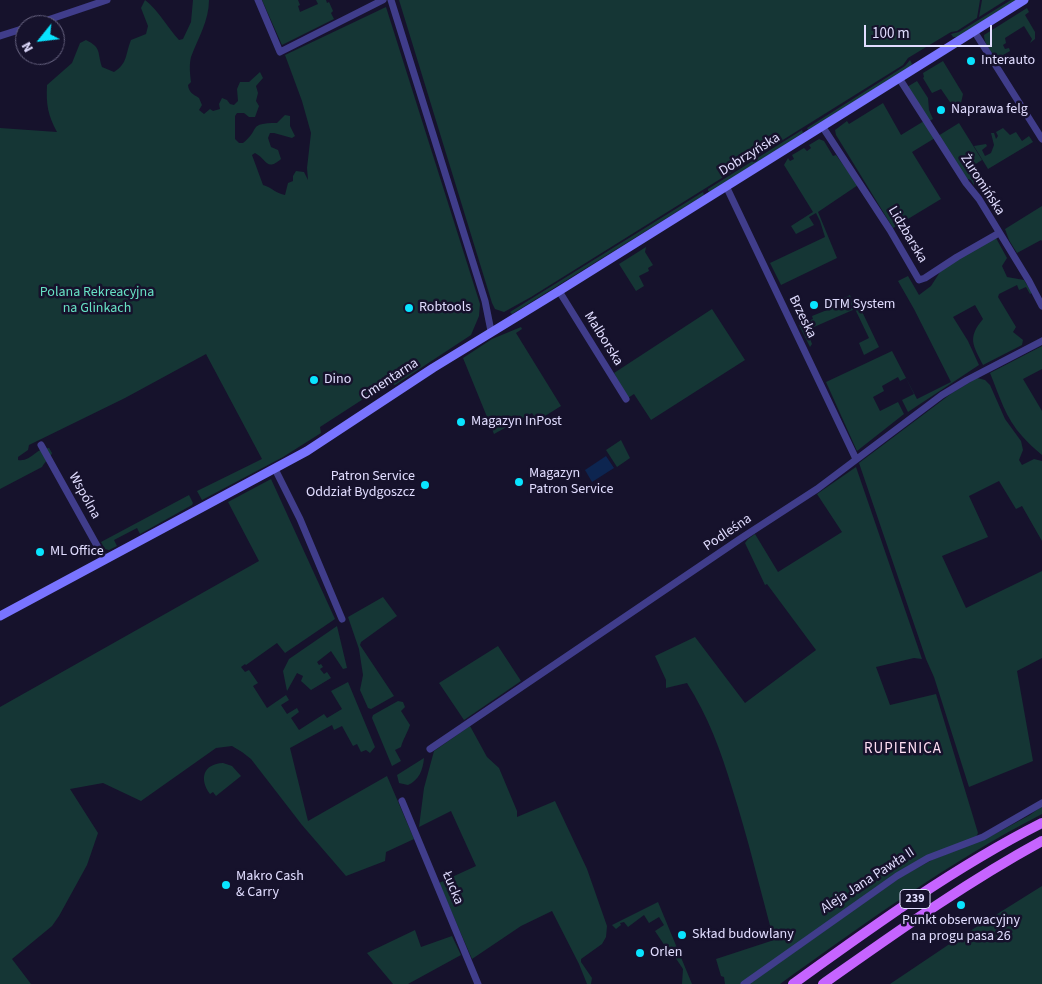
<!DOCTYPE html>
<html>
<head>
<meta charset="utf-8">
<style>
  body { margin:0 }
  #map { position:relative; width:1042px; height:984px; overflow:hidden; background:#16122c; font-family:"Source Sans 3",sans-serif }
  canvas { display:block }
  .north { position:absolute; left:15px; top:15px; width:50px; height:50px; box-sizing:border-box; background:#16122c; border:1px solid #676380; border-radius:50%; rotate:241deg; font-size:14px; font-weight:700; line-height:20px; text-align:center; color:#e1ddff }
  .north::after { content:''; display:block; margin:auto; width:18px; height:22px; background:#09e4ff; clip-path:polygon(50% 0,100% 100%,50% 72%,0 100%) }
  .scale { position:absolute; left:864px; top:25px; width:128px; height:22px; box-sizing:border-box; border:2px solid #e1ddff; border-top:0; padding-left:6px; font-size:15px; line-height:18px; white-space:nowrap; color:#e1ddff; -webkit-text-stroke:4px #16122c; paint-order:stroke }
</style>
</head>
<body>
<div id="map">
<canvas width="1042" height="984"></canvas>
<div class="north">N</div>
<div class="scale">100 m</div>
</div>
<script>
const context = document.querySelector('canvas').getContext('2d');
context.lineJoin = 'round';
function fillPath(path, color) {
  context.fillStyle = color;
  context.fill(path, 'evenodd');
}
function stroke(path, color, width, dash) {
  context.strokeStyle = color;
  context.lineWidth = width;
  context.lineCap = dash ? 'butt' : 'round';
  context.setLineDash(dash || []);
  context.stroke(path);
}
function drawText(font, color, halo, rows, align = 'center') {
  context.font = font + ' "Source Sans 3",sans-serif';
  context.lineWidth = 5;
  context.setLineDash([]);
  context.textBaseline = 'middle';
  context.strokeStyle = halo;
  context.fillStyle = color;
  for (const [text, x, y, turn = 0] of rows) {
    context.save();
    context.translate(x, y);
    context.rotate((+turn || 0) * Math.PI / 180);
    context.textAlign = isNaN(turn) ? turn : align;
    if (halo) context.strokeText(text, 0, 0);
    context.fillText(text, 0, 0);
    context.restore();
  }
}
fillPath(new Path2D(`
  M 145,0 C 159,11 167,27 179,40 L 183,39 L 191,22 L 193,0 L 209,0 C 209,21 198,38 191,57 C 189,65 190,74 191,82 L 188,85 C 189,93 193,94 199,98 L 202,105 L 199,110 L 204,114 L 210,109 L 213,111 L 220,109 L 219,104 L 222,98 L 227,100 L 230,104 L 234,105 L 238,101 L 237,89 L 240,82 L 249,82 L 260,72 L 263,78 L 256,86 L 258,93 L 256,101 L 259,106 L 255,117 L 249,117 L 244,113 L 237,113 L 235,116 L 235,139 L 239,143 L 243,143 C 261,129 247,123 277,123 L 285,115 L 290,116 L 290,126 L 295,136 L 292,138 L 274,133 L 270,133 L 268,138 L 271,147 L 278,150 L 281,159 C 266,172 267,159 255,153 L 252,155 L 263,185 C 271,187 277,194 285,195 L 288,183 L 293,181 L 293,176 L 296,171 L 304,172 L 308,180 L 307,168 L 311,133 L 302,101 L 285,55 L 386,7 L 480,304 L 479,316 L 471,335 L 395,385 L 388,383 L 320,427 L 321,433 L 283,457 L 202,500 L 197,491 L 262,459 L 206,354 L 125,398 L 29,445 L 28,450 L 18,457 L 18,460 C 32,462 35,448 49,448 L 52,453 C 50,459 45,461 42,467 L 0,489 L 0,128 L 57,132 C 48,115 46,105 47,85 L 72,63 L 80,43 L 86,40 C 102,48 97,52 102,67 L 114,72 C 128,63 125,55 131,40 L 146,34 L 148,26 L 141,8 Z
  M 262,0 L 298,0 L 300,5 L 298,6 L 300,12 L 318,4 L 316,0 L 326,0 L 327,3 L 329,2 L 333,11 L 331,13 L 334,19 L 282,45 Z
  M 399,0 L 980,0 L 977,18 L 957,31 L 951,32 L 908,58 L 903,65 L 531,297 L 504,312 L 495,309 L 492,303 Z
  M 982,0 L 1006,0 L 979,17 Z
  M 1011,0 L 1016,0 L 958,37 L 953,37 L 951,34 L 959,32 Z
  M 1027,8 L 1029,12 L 1025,15 L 1035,32 L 1035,39 L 1030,43 L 1032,39 L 1024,26 L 1005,38 L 1006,43 L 1003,45 L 1005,49 L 1009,48 L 1010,51 L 998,58 C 991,53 984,44 984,35 Z
  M 910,60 L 912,64 L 910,67 L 808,130 L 807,128 L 905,66 Z
  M 943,61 L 963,94 L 961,103 L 954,108 L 941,89 L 932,93 L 923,78 L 924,77 L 923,73 Z
  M 917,81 L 928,98 L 929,110 L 933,119 L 929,121 L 907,87 Z
  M 883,103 L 901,135 L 924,121 L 935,138 L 912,152 L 941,199 L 893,228 L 836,135 L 835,130 L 847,121 L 849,124 Z
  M 959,123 L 982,160 L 974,165 L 980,174 L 975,176 L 974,185 L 971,180 L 965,178 L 938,136 Z
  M 1003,128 L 1010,135 L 1016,132 L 1022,141 L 1029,136 L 1033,142 L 988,169 L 974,146 L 986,144 L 987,146 L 982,150 L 985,156 L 991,153 L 994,145 L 991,133 L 994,133 L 996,139 L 998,136 L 996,132 Z
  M 802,130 L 803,133 L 710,192 L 708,191 L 708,189 Z
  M 819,139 L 824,141 L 833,156 L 836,155 L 858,185 L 818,212 L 837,258 L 781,285 L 770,263 L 825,237 L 820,221 L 816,213 L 809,217 L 814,225 L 796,234 L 791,226 L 813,212 L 784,165 L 788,158 L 790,161 L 794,159 L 792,155 L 804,148 L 807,151 L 811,148 L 809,145 Z
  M 703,192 L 704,195 L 512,314 L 510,312 Z
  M 1042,206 L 1042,241 L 1041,240 L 1017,253 L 1009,240 L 1005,229 Z
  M 996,238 L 1007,258 L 1002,266 L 1007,277 L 1024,280 L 1032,293 L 1030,294 L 1026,287 L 1019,290 L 1017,285 L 999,294 L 998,297 L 1016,327 L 1013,332 L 1023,340 L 1022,345 L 983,365 C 973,345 967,338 983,319 L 975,305 L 953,317 L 968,341 L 979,365 L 908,412 L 902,400 L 914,394 L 906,378 L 900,381 L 898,377 L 882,386 L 884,391 L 873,397 L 880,411 L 898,402 L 904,414 L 857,451 L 826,382 L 892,351 L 917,399 L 951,382 L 914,309 L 898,281 L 908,276 L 919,295 L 931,286 L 940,272 L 953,262 Z
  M 646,247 L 645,252 L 653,265 L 648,268 L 649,271 L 639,276 L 644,286 L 636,291 L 619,264 Z
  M 850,295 L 852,301 L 856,299 L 879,347 L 864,355 L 859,343 L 869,338 L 855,309 L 814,327 L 805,324 L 803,329 L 807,331 L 808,328 L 811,329 L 809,336 L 812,344 L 810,347 L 799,325 L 813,319 L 812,316 L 827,310 L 825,307 Z
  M 712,309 L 745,360 L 651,420 L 634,394 L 628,398 L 614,373 Z
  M 521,327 L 522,329 L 516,333 L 561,406 L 537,421 L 532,413 L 494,434 L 463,358 L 492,339 Z
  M 1042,346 L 1042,369 L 1023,379 L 1042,411 L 1042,455 C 1035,449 1028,443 1022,436 C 1006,419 999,395 990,373 Z
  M 977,378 L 985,380 L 990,385 L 1005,419 L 1021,441 L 1023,450 L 1019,460 L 1022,465 L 1034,459 L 1042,461 L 1042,541 L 1022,506 L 1016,509 L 999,481 L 969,496 L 988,537 L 942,556 L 966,608 L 1042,571 L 1042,658 L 1017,671 L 1033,761 L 969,787 L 934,677 L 926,659 L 859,463 L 952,393 Z
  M 621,440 L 630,458 L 617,467 L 606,450 Z
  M 856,467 L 922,659 L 914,658 L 876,667 L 890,705 L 936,694 L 978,833 L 976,837 L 895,874 L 740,984 L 725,984 L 724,977 L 721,976 L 716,959 L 774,940 C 760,889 748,838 732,788 C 721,751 708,716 687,683 L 666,688 L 666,680 L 655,656 L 695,637 L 745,703 L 816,650 L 767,584 L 765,585 L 745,543 L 748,539 L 755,534 L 778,572 L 842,532 L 817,494 Z
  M 271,479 L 335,619 L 285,653 L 277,643 L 246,665 L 245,664 L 241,667 L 245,672 L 249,670 L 258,683 L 253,686 L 267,708 L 286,695 L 289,700 L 281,705 L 287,714 L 297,708 L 299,712 L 291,718 L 299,730 L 324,714 L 327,718 L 342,709 L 331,691 L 348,682 L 375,747 L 370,753 L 366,750 L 361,752 L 357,744 L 353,746 L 342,726 L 334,730 L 332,725 L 290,748 L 308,821 L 387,776 L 414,839 L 386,852 L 385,861 L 346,876 L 302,825 L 251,759 L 242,752 L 232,746 L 216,748 L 141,801 L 103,783 L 70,789 L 98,833 L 87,865 L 59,916 L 52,926 L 12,959 L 31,984 L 0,984 L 0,707 L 259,561 L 228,502 Z
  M 189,495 L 193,503 L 192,505 L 140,534 L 137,528 L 114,540 L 117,546 L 109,550 L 105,549 L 101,542 Z
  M 383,597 L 397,616 L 361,642 L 360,645 L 394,696 L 371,709 L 368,708 L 360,690 L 363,675 L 359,649 L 348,617 Z
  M 337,626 L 347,668 L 343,669 L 331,651 L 317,662 L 319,665 L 321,664 L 323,667 L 320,669 L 324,674 L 327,672 L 331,678 L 311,690 L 301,681 L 303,676 L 297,673 L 287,691 L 283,671 L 289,659 Z
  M 498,646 L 521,681 L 464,720 L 439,683 Z
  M 398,701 L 403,702 L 405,707 L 401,711 L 410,725 C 407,734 403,739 401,747 L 395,750 L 401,761 L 392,766 L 372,718 L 373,715 Z
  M 470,726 L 487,757 L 499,768 L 517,811 L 517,817 L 555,801 L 587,869 L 607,926 L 606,937 L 602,944 L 581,959 L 581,962 L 592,978 L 591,984 L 587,984 L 579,964 L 552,911 L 521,926 L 472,959 L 439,883 L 476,866 L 451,811 L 419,827 L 424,788 L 434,751 Z
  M 424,758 C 423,770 419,780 408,785 L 399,783 L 397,775 Z
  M 223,763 L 232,766 L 241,776 L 216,796 L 213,792 L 210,794 C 199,779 203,764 223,763 Z
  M 1042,806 L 1042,814 C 949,862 865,923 780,984 L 749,984 L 901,877 L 932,860 L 993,835 L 1030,815 Z
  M 1042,886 L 1042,984 L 890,984 L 954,941 Z
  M 658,902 L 692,984 L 682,984 L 683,969 L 667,945 L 665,946 L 655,931 L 664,925 L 659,917 L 649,923 L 644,915 L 628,927 L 624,922 L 620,923 L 621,925 L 616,929 L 612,925 Z
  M 415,930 L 421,947 L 452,936 L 461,955 L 408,984 L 393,984 L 367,953 Z`), '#153635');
fillPath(new Path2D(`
  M 606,456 L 614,468 L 592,482 L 585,470 Z`), '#0d2550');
stroke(new Path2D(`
  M 258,0 L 280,52 L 383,0
  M 391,0 L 485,301 L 491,331
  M 33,25 L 107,0
  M 974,31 L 1042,139
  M 0,36 L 25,28
  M 899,78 L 966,183 L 979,199 L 1029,281 L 1042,306
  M 822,126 L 890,230 L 919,280 L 925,278 L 957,257 L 999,233
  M 726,186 L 856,459
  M 559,291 L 626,399
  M 41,445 L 105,560
  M 275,469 L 300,519 L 342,619
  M 430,749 L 740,539 L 817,489 L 942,395 L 967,380 L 1042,341
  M 402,801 L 478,984
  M 744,984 L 897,876 L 928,858 L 983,837 L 1042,803`), '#403d8b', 7);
stroke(new Path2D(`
  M 0,616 L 307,451 L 433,368 L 559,291 L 1024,0`), '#7974ff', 9);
stroke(new Path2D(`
  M 793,984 C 872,927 955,867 1042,823
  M 823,984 C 894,934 965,883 1042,841`), '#c664ff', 10);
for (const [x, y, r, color] of [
  [971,61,5,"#09e4ff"],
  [941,110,5,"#09e4ff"],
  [814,305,5,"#09e4ff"],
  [409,308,5,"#09e4ff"],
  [314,380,5,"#09e4ff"],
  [461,422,5,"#09e4ff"],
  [519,482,5,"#09e4ff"],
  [425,485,5,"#09e4ff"],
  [40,552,5,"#09e4ff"],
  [226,885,5,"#09e4ff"],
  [961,905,5,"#09e4ff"],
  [682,935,5,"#09e4ff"],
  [640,953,5,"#09e4ff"]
]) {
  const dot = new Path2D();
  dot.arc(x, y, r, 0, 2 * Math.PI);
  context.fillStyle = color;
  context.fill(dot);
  stroke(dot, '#16122c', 2);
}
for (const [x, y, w] of [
  [915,899,30]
]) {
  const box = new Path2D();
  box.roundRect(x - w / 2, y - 9.5, w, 19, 4);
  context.fillStyle = '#16122c';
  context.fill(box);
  stroke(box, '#e1ddff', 1);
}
drawText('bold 12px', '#e1ddff', null, [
  ["239",915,899]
]);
drawText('14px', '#e1ddff', '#16122c', [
  ["Interauto",981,61],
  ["Naprawa felg",951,110],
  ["DTM System",824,305],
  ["Robtools",419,308],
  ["Dino",324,380],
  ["Magazyn InPost",471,422],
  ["Magazyn",529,474],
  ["Patron Service",529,490],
  ["Patron Service",415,477,"right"],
  ["Oddział Bydgoszcz",415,493,"right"],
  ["ML Office",50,552],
  ["Makro Cash",236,877],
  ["& Carry",236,893],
  ["Punkt obserwacyjny",961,921,"center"],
  ["na progu pasa 26",961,937,"center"],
  ["Skład budowlany",692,935],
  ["Orlen",650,953]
], 'left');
drawText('14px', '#e1ddff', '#16122c', [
  ["Dobrzyńska",750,155,-32],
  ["Żuromińska",982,185,57],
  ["Lidzbarska",907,235,59],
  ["Brzeska",802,317,64],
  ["Malborska",603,339,58],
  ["Cmentarna",390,380,-33],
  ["Wspólna",84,496,61],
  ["Podleśna",728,533,-34],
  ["Aleja Jana Pawła II",868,881,-33],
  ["Łucka",452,888,67]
]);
drawText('14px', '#67e1c4', '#16122c', [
  ["Polana Rekreacyjna",97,293],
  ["na Glinkach",97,309]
]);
context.letterSpacing = '1px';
drawText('15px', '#ffdff3', '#16122c', [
  ["RUPIENICA",903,750]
]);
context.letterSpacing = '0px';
</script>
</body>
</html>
